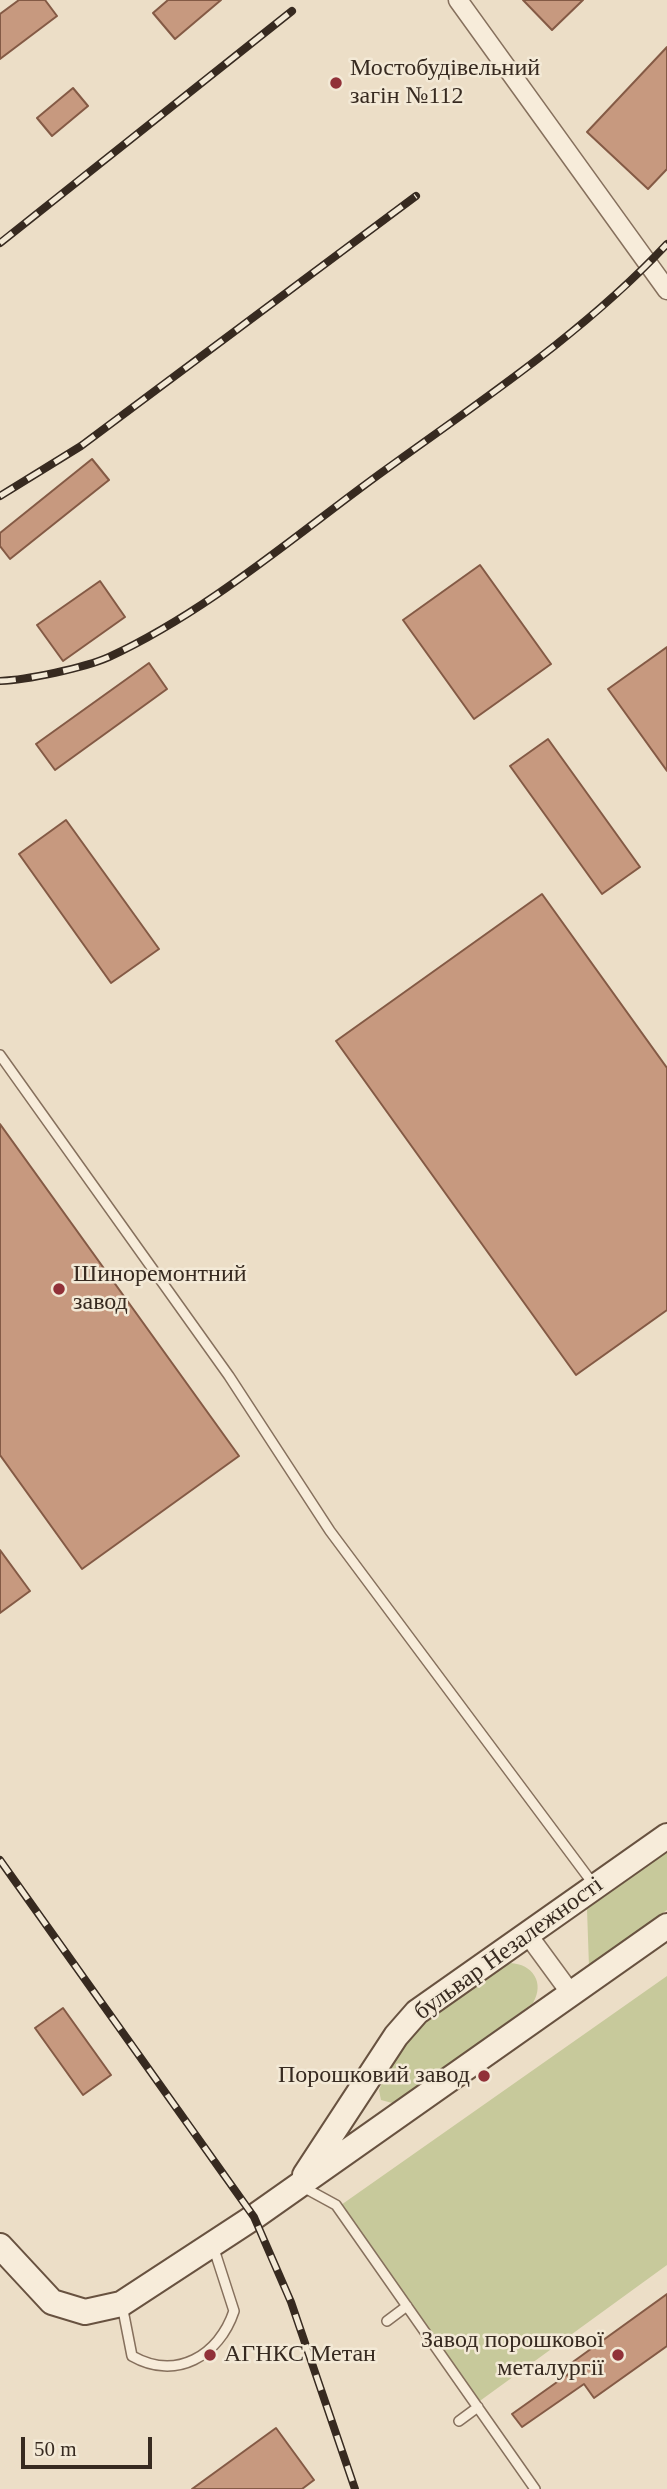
<!DOCTYPE html>
<html>
<head>
<meta charset="utf-8">
<style>
  body { margin:0 }
  #map { position:relative; width:667px; height:2489px; overflow:hidden; background:#ecdec7; font-family:"Times New Roman",serif }
  canvas { display:block }
  .scale { position:absolute; left:21px; top:2437px; width:131px; height:32px; box-sizing:border-box; border:4px solid #372a20; border-top:0; padding-left:9px; font-size:21px; line-height:24px; white-space:nowrap; color:#372a20; -webkit-text-stroke:5px #f3e9d6; paint-order:stroke }
</style>
</head>
<body>
<div id="map">
<canvas width="667" height="2489"></canvas>
<div class="scale">50 m</div>
</div>
<script>
const context = document.querySelector('canvas').getContext('2d');
context.lineJoin = 'round';
function fillPath(path, color) {
  context.fillStyle = color;
  context.fill(path, 'evenodd');
}
function stroke(path, color, width, dash) {
  context.strokeStyle = color;
  context.lineWidth = width;
  context.lineCap = dash ? 'butt' : 'round';
  context.setLineDash(dash || []);
  context.stroke(path);
}
function drawText(font, color, halo, rows, align = 'center') {
  context.font = font + ' "Times New Roman",serif';
  context.lineWidth = 5;
  context.setLineDash([]);
  context.textBaseline = 'middle';
  context.strokeStyle = halo;
  context.fillStyle = color;
  for (const [text, x, y, turn = 0] of rows) {
    context.save();
    context.translate(x, y);
    context.rotate((+turn || 0) * Math.PI / 180);
    context.textAlign = isNaN(turn) ? turn : align;
    if (halo) context.strokeText(text, 0, 0);
    context.fillText(text, 0, 0);
    context.restore();
  }
}
fillPath(new Path2D(`
  M 667,1852 L 667,1910 L 589,1967 L 587,1909 Z
  M 510,1963 C 533,1964 545,1983 533,2003 L 396,2104 L 381,2100 L 379,2090 C 412,2022 442,2007 502,1965 Z
  M 667,1976 L 667,2265 L 477,2403 L 341,2205 Z`), '#c7c99b');
const building = new Path2D(`
  M 19,0 L 45,0 L 57,16 L 0,59 L 0,14 Z
  M 168,0 L 221,0 L 175,39 L 153,13 Z
  M 523,0 L 583,0 L 552,30 Z
  M 667,47 L 667,169 L 648,189 L 587,132 Z
  M 73,88 L 88,106 L 52,136 L 37,118 Z
  M 92,459 L 109,480 L 10,559 L 0,546 L 0,533 Z
  M 480,565 L 551,664 L 474,719 L 403,620 Z
  M 100,581 L 125,617 L 63,661 L 37,625 Z
  M 667,647 L 667,771 L 608,689 Z
  M 149,663 L 167,689 L 55,770 L 36,744 Z
  M 548,739 L 640,867 L 602,894 L 510,766 Z
  M 66,820 L 159,949 L 111,983 L 19,854 Z
  M 542,894 L 667,1068 L 667,1310 L 576,1375 L 336,1041 Z
  M 0,1124 L 239,1456 L 82,1569 L 0,1455 Z
  M 0,1550 L 30,1591 L 0,1613 Z
  M 63,2008 L 111,2075 L 83,2095 L 35,2028 Z
  M 667,2294 L 667,2346 L 594,2398 L 584,2384 L 522,2427 L 512,2414 L 574,2370 L 570,2364 Z
  M 276,2428 L 314,2480 L 302,2489 L 192,2489 Z`);
fillPath(building, '#c7997f');
stroke(building, '#845a45', 2);
const lane = new Path2D(`
  M 0,1055 L 229,1376 L 330,1531 L 594,1885
  M 303,2187 L 336,2205 L 535,2489
  M 122,2305 L 132,2356 C 176,2381 219,2356 234,2311 L 213,2246
  M 387,2321 L 407,2306
  M 459,2421 L 478,2407`);
const street = new Path2D(`
  M 458,0 L 667,290
  M 528,1935 L 572,1995`);
const secondary = new Path2D(`
  M 305,2175 L 396,2036 L 417,2012 L 667,1836
  M 0,2246 L 52,2302 L 85,2312 L 121,2304 L 254,2217 L 667,1926`);
stroke(lane, '#86705d', 12);
stroke(street, '#86705d', 21);
stroke(secondary, '#685240', 28);
stroke(lane, '#f7ecda', 9);
stroke(street, '#f7ecda', 18);
stroke(secondary, '#f7ecda', 24);
const rail = new Path2D(`
  M 0,243 L 292,11
  M 0,496 L 81,446 L 416,196
  M 0,681 C 27,680 84,668 109,657 C 208,611 293,537 381,473 C 480,401 584,333 667,244
  M 0,1860 L 254,2217 L 291,2302 L 355,2489`);
stroke(rail, '#372a20', 8);
stroke(rail, '#f3e9d6', 5, [16]);
for (const [x, y, r, color] of [
  [336,83,7,"#913138"],
  [59,1289,7,"#913138"],
  [484,2076,7,"#913138"],
  [210,2355,7,"#913138"],
  [618,2355,7,"#913138"]
]) {
  const dot = new Path2D();
  dot.arc(x, y, r, 0, 2 * Math.PI);
  context.fillStyle = color;
  context.fill(dot);
  stroke(dot, '#f3e9d6', 2.5);
}
drawText('24px', '#372a20', '#f3e9d6', [
  ["Мостобудівельний",350,69],
  ["загін №112",350,97],
  ["Шиноремонтний",73,1275],
  ["завод",73,1303],
  ["Порошковий завод",470,2076,"right"],
  ["Завод порошкової",604,2341,"right"],
  ["металургії",604,2369,"right"],
  ["АГНКС Метан",224,2355]
], 'left');
drawText('24px', '#372a20', '#f3e9d6', [
  ["бульвар Незалежності",509,1949,-36]
]);
</script>
</body>
</html>
